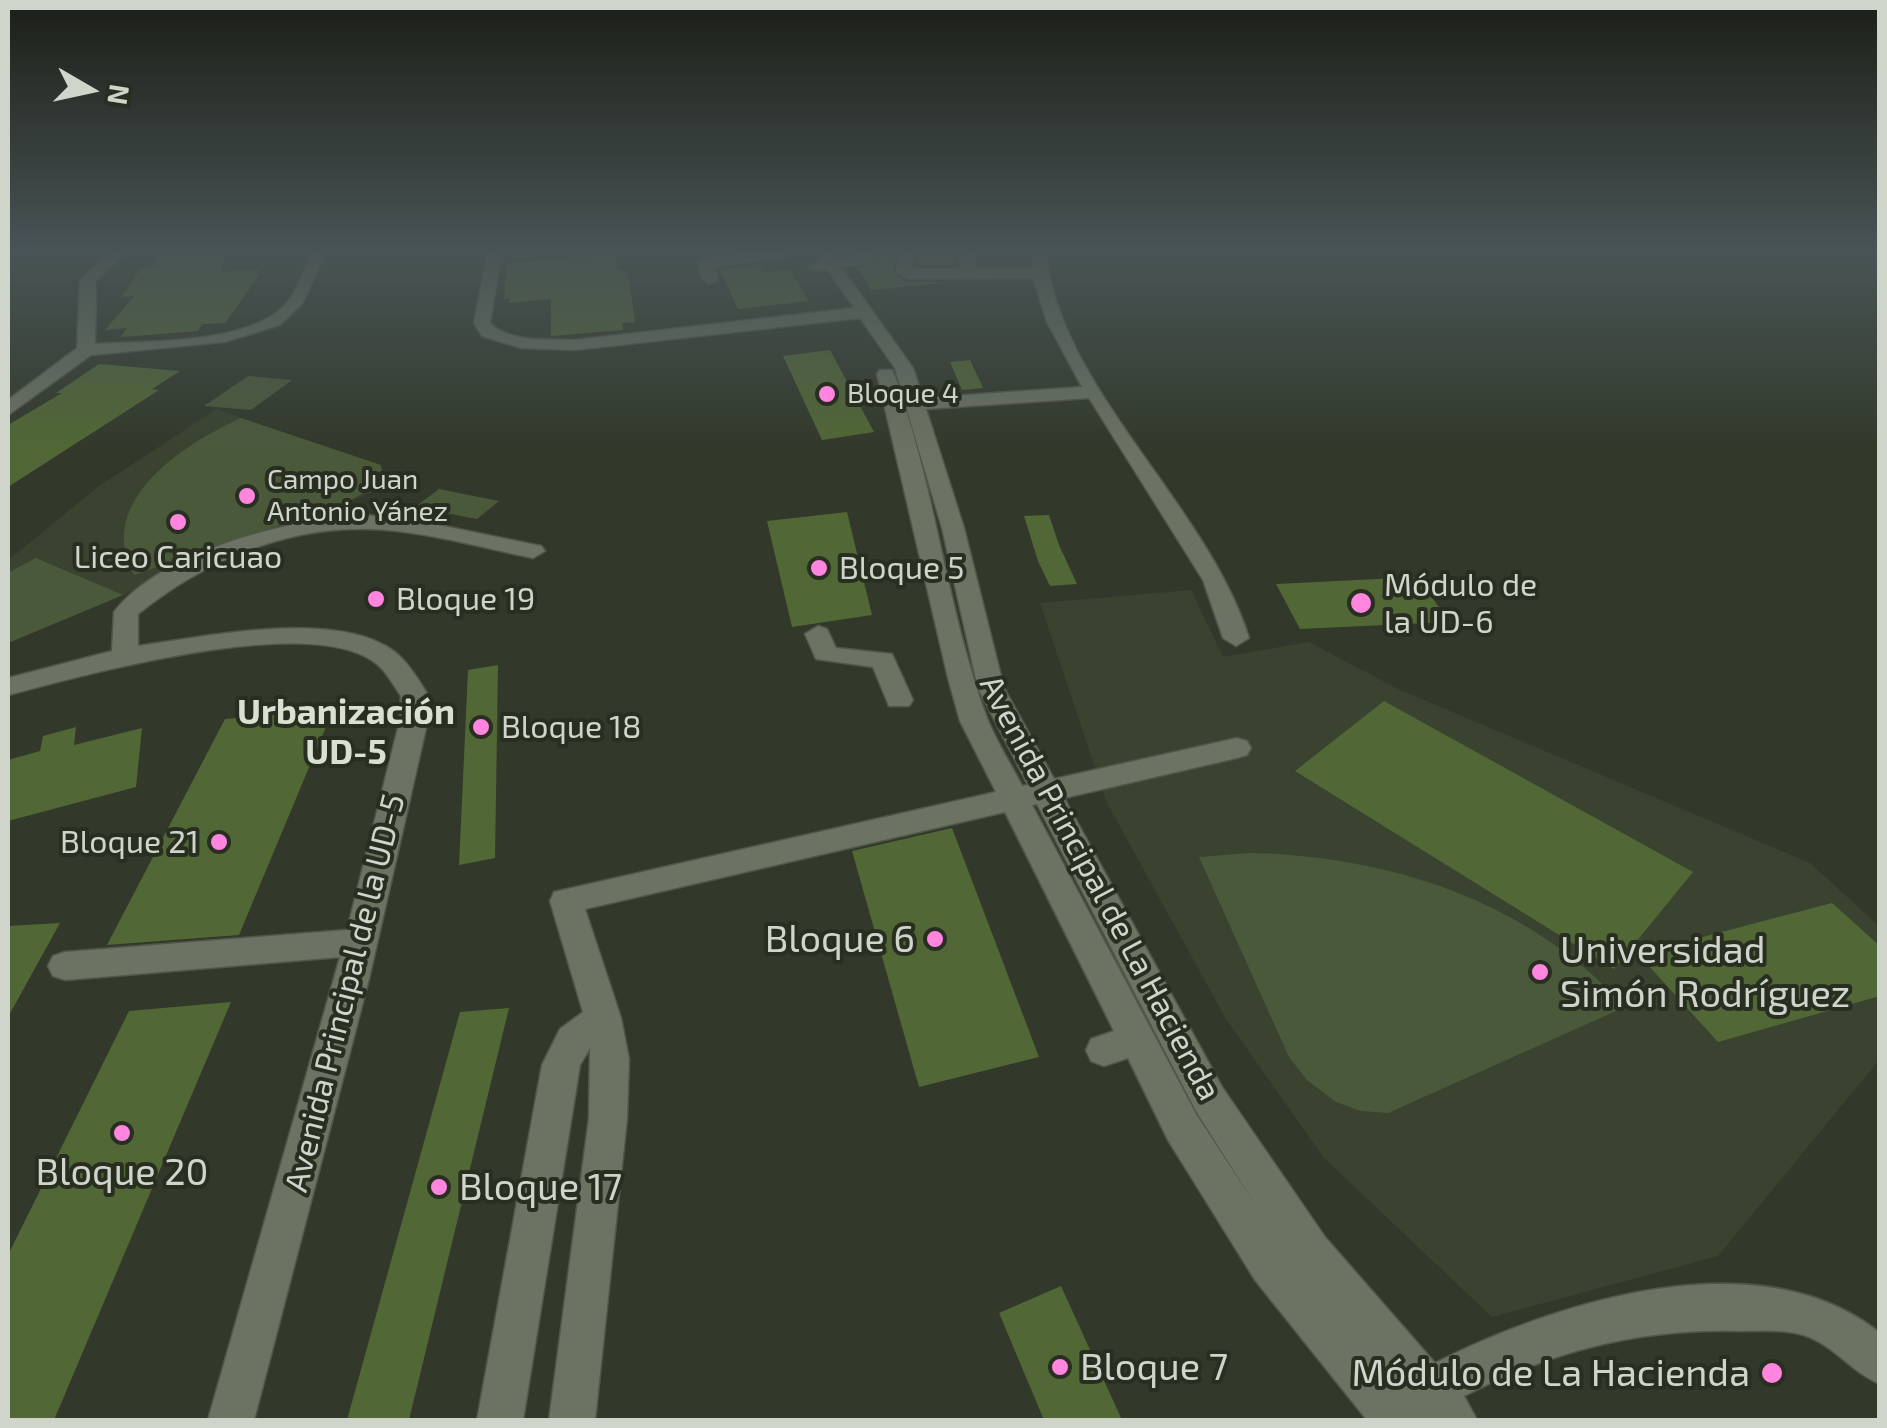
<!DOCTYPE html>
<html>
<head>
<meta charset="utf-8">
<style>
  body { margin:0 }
  #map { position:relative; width:1887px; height:1428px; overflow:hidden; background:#32392b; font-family:"Exo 2",sans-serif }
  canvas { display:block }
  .frame { position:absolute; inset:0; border:10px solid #d0d5cc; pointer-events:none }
  .north { position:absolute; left:40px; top:40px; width:100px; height:100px; -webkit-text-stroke:8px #282f21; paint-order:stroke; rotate:99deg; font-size:28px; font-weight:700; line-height:40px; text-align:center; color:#d0d5cc }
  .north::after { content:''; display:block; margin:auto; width:35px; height:45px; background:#d0d5cc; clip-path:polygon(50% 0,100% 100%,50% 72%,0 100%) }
</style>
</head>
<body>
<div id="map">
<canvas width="1887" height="1428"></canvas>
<div class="frame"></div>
<div class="north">N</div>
</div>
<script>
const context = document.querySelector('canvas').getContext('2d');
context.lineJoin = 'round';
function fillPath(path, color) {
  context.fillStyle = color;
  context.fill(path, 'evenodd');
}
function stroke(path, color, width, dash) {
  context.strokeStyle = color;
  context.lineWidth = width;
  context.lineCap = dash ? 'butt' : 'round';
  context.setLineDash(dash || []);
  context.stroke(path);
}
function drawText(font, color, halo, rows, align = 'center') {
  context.font = font + ' "Exo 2",sans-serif';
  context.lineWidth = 8;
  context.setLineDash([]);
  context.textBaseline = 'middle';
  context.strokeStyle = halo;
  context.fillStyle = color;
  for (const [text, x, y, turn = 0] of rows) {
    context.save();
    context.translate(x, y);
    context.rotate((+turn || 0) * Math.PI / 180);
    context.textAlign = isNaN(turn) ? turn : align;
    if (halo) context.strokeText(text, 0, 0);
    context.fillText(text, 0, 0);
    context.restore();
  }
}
fillPath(new Path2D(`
  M 217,409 L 401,480 L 8,643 L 8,557 L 11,558 L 99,486 Z
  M 1191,590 L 1223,657 L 1309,642 L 1398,689 L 1810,863 L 1879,926 L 1879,1060 L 1718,1256 L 1492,1317 L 1324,1158 L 1226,1019 L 1107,803 L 1040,603 Z`), '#3a432f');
fillPath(new Path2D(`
  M 248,376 L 292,380 L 251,410 L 204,406 Z
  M 241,418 L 381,465 L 382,476 L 372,488 L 349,501 L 134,575 C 94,501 184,444 241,418 Z
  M 439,489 L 499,501 L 477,519 L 415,507 Z
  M 36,558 L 123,595 L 8,643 L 8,573 Z
  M 1250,853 C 1390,856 1529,901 1625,1007 L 1388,1113 L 1361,1111 L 1336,1102 L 1307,1080 L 1289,1057 L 1199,857 Z`), '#4b593b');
fillPath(new Path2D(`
  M 164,251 L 229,251 L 221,272 L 260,269 L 257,274 L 261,273 L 225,323 L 202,324 L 198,331 L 121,337 L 127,328 L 105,330 L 134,296 L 121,297 L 141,268 L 153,267 Z
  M 593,251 L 615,251 L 617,269 L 628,273 L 635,322 L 622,323 L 623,330 L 551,336 L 551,299 L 509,303 L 509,298 L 504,299 L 507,263 L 593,257 Z
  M 878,251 L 897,251 L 893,273 L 906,282 L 952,282 L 871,290 L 858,268 L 878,261 Z
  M 920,252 L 955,253 L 956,265 L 917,265 Z
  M 762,264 L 765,272 L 790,270 L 809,301 L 738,309 L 720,270 Z
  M 830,350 L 874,432 L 822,440 L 783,356 Z
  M 970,360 L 979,379 L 983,388 L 962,390 L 950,362 Z
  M 99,364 L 180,371 L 152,389 L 159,390 L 8,487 L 8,425 L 62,393 L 56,393 Z
  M 847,512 L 872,615 L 792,627 L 767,521 Z
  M 1049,515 L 1059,545 L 1077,584 L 1050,586 L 1038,561 L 1024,516 Z
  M 1418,577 L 1449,622 L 1300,629 L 1276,584 Z
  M 498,665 L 495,858 L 459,865 L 468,670 Z
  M 1384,701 L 1693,872 L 1614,969 L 1295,771 Z
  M 333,710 L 239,935 L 107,945 L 225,719 Z
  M 76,727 L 74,745 L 142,728 L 136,787 L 8,821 L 8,760 L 40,751 L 43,736 Z
  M 952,828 L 1039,1057 L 919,1087 L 852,851 Z
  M 1832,903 L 1880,946 L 1880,996 L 1718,1042 L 1638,954 Z
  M 60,923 L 39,961 L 8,1017 L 8,926 Z
  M 231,1002 L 54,1420 L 8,1420 L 8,1255 L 129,1011 Z
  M 509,1008 L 409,1420 L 347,1420 L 460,1012 Z
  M 1061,1286 L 1122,1420 L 1044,1420 L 999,1313 Z`), '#516735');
const minor = new Path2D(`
  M 112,251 L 128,251 L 96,281 L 95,344 C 146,341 245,344 283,307 C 298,292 303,269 313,252 L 325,255 L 302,304 L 280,325 L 224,342 L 91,355 L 8,415 L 8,400 L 77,348 L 80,280 Z
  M 488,251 L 502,251 L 490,323 C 510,343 549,339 575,340 L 854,308 L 827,269 L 816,271 L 808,266 L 821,261 L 815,252 L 715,267 L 718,279 L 710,284 L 702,279 L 698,263 L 706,258 L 767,251 L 830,251 L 835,259 L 874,251 L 876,258 L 869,263 L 841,267 L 913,368 L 923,398 L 1082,387 L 1047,322 L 1033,278 L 908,279 L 896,272 L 901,251 L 916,251 L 912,269 L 959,269 L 961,255 L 958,251 L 975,251 L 975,269 L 1033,268 L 1032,251 L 1046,251 C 1057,386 1208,505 1249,638 L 1236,646 L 1223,638 L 1203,580 L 1089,398 L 926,409 L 964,528 L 1004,688 L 1054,779 L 1237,738 L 1247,741 L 1251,748 L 1247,755 L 1237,758 L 1064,798 L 1222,1087 L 1325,1237 L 1435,1363 C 1558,1301 1760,1237 1880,1333 L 1880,1384 C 1853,1373 1836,1348 1809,1337 C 1789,1329 1761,1331 1740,1331 C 1640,1328 1552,1351 1464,1396 L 1477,1420 L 1367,1420 L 1255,1280 L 1168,1140 L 1128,1058 L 1104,1066 L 1091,1061 L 1086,1050 L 1091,1039 L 1114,1031 L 1005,812 L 585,909 L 621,1018 L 629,1059 L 627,1118 L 595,1420 L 549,1420 L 589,1118 L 590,1048 L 580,1065 L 523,1420 L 477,1420 L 542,1065 L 560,1029 L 583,1012 L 550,901 L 554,892 L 996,792 L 960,721 L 948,678 L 877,374 L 880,370 L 892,370 L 904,399 L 895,368 L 860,318 L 575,350 L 521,348 L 482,336 L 474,323 ZM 906,410 L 907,410 L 942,528 L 978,688 L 1028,785 L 1022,786 C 1011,764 996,741 987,718 C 950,618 938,511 906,410 ZM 1037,804 L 1196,1111 L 1258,1209 L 1196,1114 L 1032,805 Z
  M 366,515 L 429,523 L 541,546 L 545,551 L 533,558 C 478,547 422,530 365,529 C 284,527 201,563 138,614 L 138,646 C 205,637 337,608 395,652 C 408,662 420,682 428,695 L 427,724 L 369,979 L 254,1420 L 208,1420 L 340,957 L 65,980 L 53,976 L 48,966 L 53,956 L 65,952 L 347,930 L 399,724 L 401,696 C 394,686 387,673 378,665 C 315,610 85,675 8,695 L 8,678 L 112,651 L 114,612 C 161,551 292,518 366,515 Z
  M 818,626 L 827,629 L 836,648 L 892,654 L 913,700 L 909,706 L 889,706 L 873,667 L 816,659 L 805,634 Z`);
stroke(minor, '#51564a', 3);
fillPath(minor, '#6b7362');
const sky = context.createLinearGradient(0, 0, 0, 451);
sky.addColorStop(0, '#1c1f18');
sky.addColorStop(0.56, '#495455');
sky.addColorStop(1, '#49545500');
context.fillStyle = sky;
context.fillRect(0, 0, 1887, 451);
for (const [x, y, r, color] of [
  [827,394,10,"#ff85df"],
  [247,496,10,"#ff85df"],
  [178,522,10,"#ff85df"],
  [819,568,10,"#ff85df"],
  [376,599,10,"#ff85df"],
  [1361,603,12,"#ff85df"],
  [481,727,10,"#ff85df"],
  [219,842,10,"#ff85df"],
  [935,939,10,"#ff85df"],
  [1540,972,10,"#ff85df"],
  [122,1133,10,"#ff85df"],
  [439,1187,10,"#ff85df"],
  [1060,1367,10,"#ff85df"],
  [1772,1373,12,"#ff85df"]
]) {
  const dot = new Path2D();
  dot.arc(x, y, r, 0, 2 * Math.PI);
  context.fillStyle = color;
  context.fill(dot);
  stroke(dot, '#282f21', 4);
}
drawText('28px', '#d0d5cc', '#282f21', [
  ["Bloque 4",847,394],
  ["Campo Juan",267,480],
  ["Antonio Yánez",267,512]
], 'left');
drawText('32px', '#d0d5cc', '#282f21', [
  ["Liceo Caricuao",178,557,"center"],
  ["Bloque 5",839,568],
  ["Módulo de",1384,585],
  ["la UD-6",1384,622],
  ["Bloque 19",396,599],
  ["Bloque 18",501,727],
  ["Bloque 21",199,842,"right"]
], 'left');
drawText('32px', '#d0d5cc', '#282f21', [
  ["Avenida Principal de La Hacienda",1100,888,62],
  ["Avenida Principal de la UD-5",345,993,-76]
]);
drawText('bold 35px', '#d9e2d0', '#282f21', [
  ["Urbanización",346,712],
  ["UD-5",346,752]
]);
drawText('38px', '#d0d5cc', '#282f21', [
  ["Bloque 6",915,939,"right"],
  ["Universidad",1560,950],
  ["Simón Rodríguez",1560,994],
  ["Bloque 20",122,1172,"center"],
  ["Bloque 17",459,1187],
  ["Bloque 7",1080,1367],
  ["Módulo de La Hacienda",1750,1373,"right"]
], 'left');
</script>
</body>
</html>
